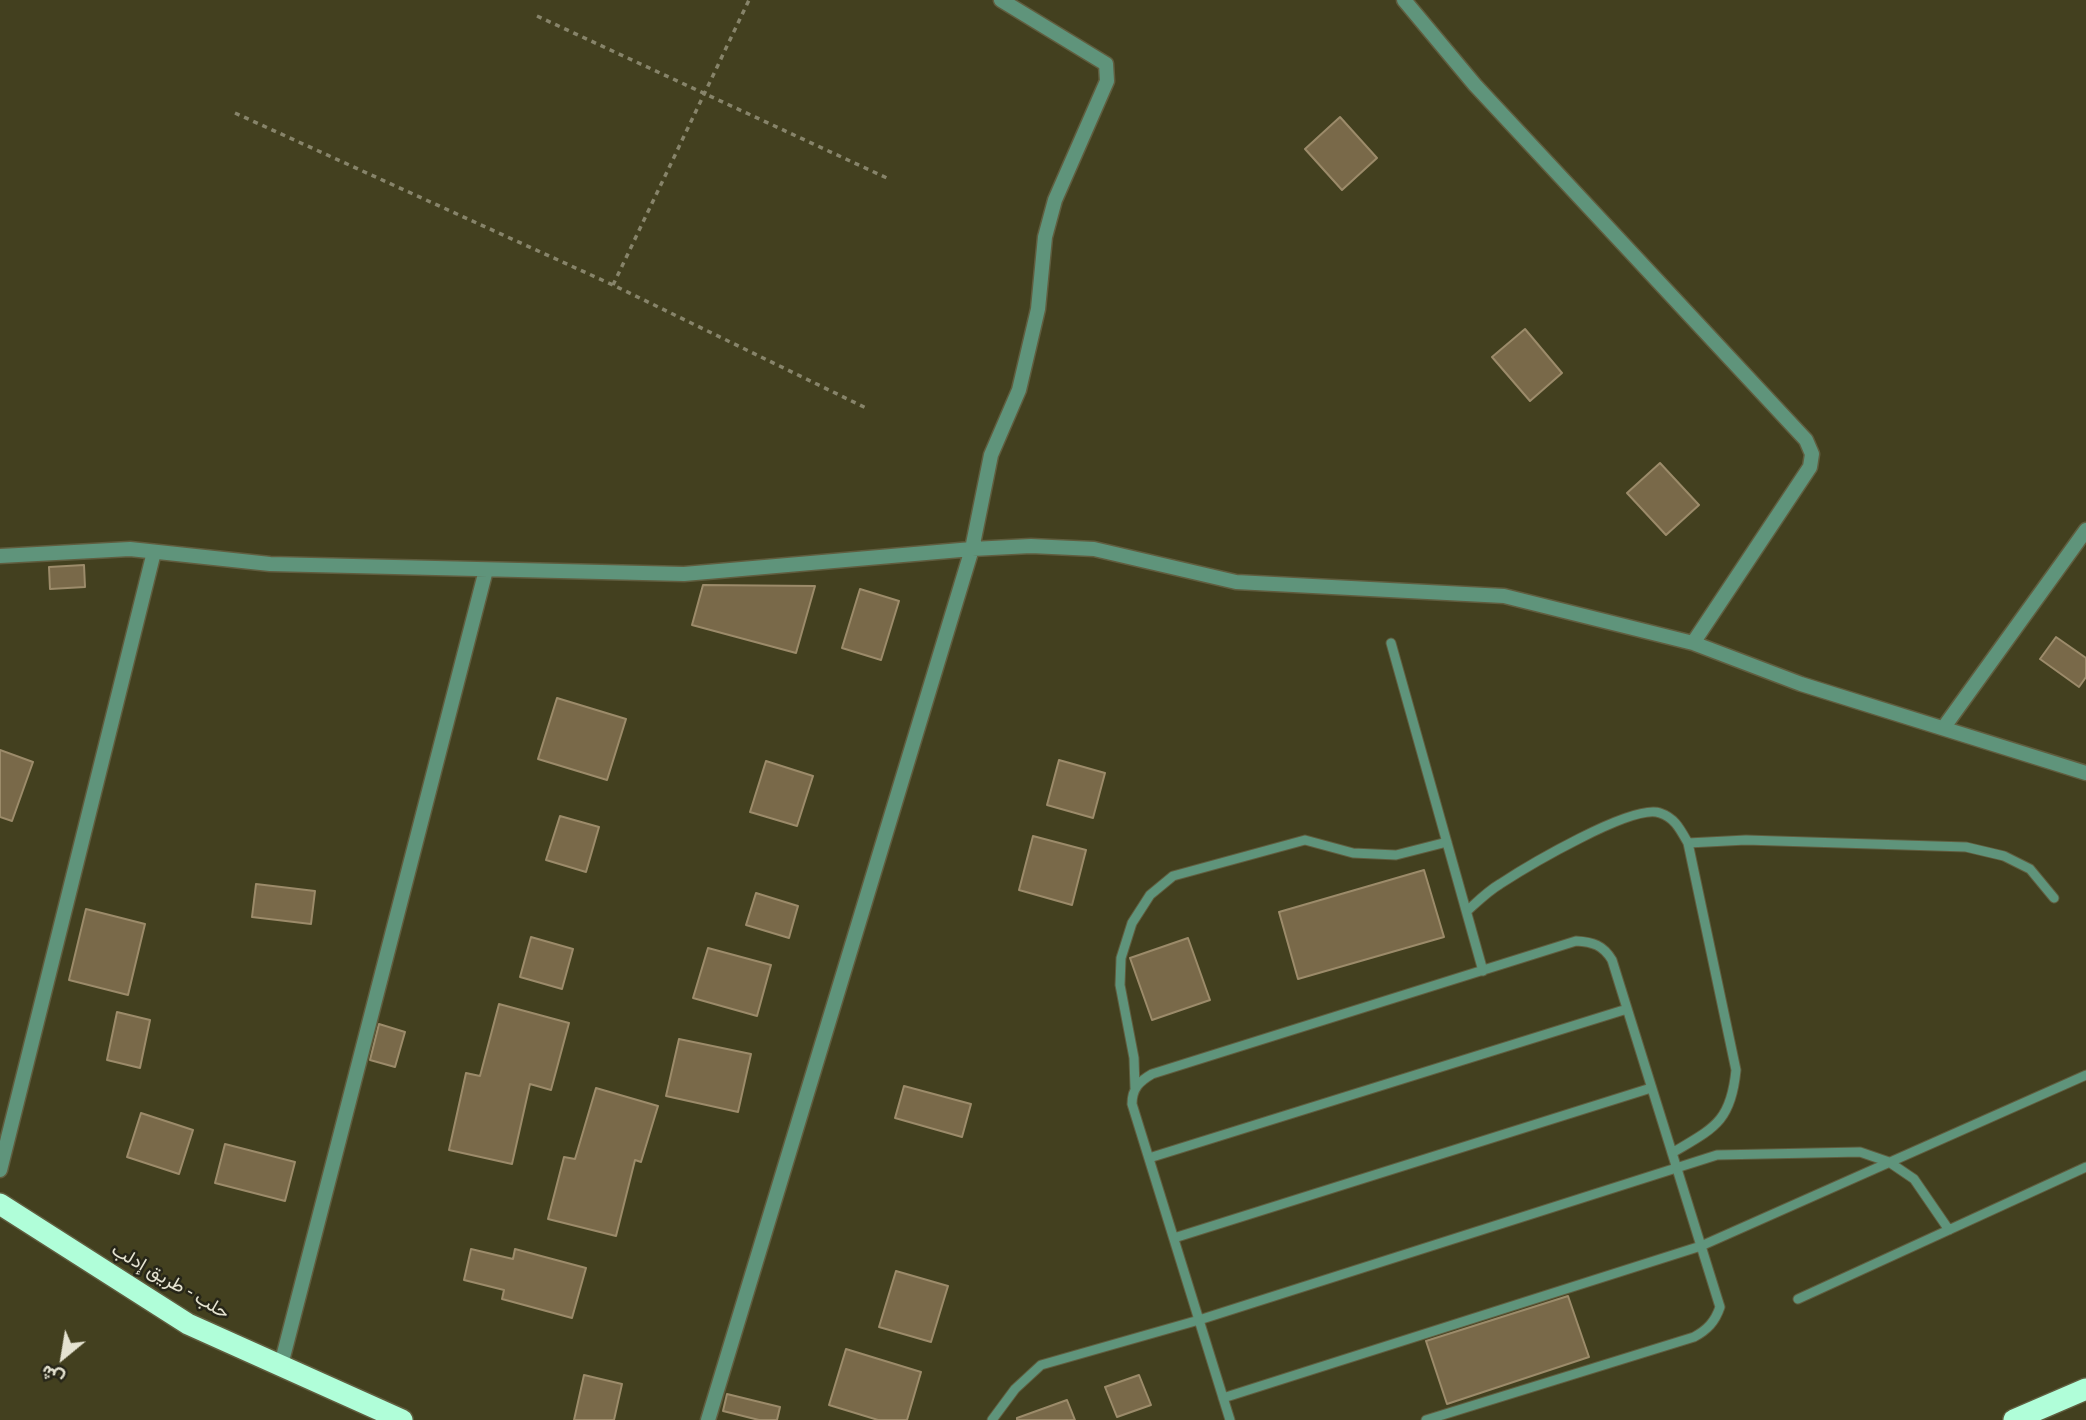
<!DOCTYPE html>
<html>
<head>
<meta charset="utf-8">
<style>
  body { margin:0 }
  #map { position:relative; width:2086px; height:1420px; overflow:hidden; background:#43401f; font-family:Roboto,Vazirmatn,sans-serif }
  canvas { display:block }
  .north { position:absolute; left:28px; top:1322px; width:70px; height:70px; -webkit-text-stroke:5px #272618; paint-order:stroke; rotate:210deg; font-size:19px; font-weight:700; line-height:28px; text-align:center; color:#e5e3d1 }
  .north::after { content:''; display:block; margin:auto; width:24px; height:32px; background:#e5e3d1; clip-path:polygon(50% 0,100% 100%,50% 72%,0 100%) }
</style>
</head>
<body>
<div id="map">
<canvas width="2086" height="1420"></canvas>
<div class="north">ش</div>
</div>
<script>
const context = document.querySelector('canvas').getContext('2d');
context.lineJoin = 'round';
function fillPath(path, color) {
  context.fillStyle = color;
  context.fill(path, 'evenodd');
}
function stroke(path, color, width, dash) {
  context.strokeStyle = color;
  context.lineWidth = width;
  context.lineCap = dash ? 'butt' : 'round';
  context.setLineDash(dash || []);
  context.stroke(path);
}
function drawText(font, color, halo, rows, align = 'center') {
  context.font = font + ' Roboto,Vazirmatn,sans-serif';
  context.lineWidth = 5;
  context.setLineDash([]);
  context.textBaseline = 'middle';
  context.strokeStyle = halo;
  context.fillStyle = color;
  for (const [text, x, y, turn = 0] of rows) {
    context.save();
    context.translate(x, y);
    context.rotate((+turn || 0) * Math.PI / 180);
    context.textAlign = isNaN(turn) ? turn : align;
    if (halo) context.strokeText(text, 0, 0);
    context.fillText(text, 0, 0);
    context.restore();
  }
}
const building = new Path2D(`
  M 1340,117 L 1377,158 L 1342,190 L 1305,149 Z
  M 1525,329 L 1562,373 L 1530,401 L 1492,357 Z
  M 1660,463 L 1699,505 L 1666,535 L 1627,493 Z
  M 84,565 L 85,587 L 50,589 L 49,567 Z
  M 703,585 L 815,586 L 796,653 L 692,625 Z
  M 860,589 L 899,601 L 881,660 L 842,648 Z
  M 2056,637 L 2086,658 L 2086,677 L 2079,687 L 2040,659 Z
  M 557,698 L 626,719 L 607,780 L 538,759 Z
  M 0,750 L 33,762 L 12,821 L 0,817 Z
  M 1059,760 L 1105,773 L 1093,818 L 1047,805 Z
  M 766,761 L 813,776 L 797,826 L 750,812 Z
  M 560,816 L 599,827 L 586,872 L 546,860 Z
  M 1033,836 L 1086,850 L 1072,905 L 1019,890 Z
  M 1424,870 L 1444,937 L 1298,979 L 1279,912 Z
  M 256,884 L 315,891 L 311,924 L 252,917 Z
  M 756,893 L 798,906 L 789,938 L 746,925 Z
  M 86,909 L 145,924 L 128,995 L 69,980 Z
  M 531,937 L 573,949 L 562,989 L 520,977 Z
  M 1188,938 L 1210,1000 L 1152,1020 L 1130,958 Z
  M 708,948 L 771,965 L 757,1016 L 693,998 Z
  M 499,1004 L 569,1023 L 551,1090 L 530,1084 L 512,1164 L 449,1150 L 466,1073 L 480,1076 Z
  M 117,1012 L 150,1020 L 140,1068 L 107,1060 Z
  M 379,1024 L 405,1032 L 395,1067 L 370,1060 Z
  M 679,1039 L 751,1054 L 738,1112 L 666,1096 Z
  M 904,1086 L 971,1104 L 962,1137 L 895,1118 Z
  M 596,1088 L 658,1106 L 641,1162 L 635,1160 L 616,1236 L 548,1219 L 564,1157 L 575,1159 Z
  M 141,1113 L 193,1130 L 179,1174 L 127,1157 Z
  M 225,1144 L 295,1162 L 285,1201 L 215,1183 Z
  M 471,1249 L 513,1259 L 515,1249 L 586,1268 L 572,1318 L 502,1299 L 504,1290 L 464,1280 Z
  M 896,1271 L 948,1286 L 931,1342 L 879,1327 Z
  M 1568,1296 L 1589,1357 L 1447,1404 L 1426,1341 Z
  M 846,1349 L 921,1372 L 907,1420 L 878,1420 L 829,1405 Z
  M 584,1375 L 622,1384 L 614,1420 L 574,1420 Z
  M 1139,1375 L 1151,1405 L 1117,1417 L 1105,1387 Z
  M 727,1394 L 780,1407 L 777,1420 L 759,1420 L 723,1411 Z
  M 1067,1400 L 1075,1420 L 1017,1420 L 1017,1418 Z`);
fillPath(building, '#796949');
stroke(building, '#9c8b6a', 2);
const lane = new Path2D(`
  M 1391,643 L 1483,971
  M 1688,843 L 1746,840 L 1966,847 L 2004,856 L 2030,869 L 2054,898
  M 1467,911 C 1477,902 1488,891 1500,884 C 1526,867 1633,803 1660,813 C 1675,818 1680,829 1688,843 L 1736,1070 C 1731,1122 1714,1128 1672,1153
  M 1135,1088 L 1134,1058 L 1120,985 L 1121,958 L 1132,923 L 1150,895 L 1173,876 L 1305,840 L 1353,853 L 1396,855 L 1447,842
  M 1149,1158 L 1627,1009
  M 1174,1238 L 1651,1088
  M 1798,1299 L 2086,1167
  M 1223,1398 L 1701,1246 L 2086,1075
  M 992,1420 L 1015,1389 L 1041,1365 L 1199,1320 L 1717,1155 L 1860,1152 L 1889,1162 L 1914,1179 L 1949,1230
  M 1230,1420 L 1132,1104 C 1132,1088 1140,1081 1152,1074 L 1576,941 C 1593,942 1603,945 1612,960 L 1720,1307 C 1715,1322 1707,1330 1694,1337 L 1426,1420`);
const street = new Path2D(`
  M 1404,0 L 1475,85 L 1806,440 L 1812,454 L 1810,467 L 1693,643
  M 0,556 L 130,549 L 270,564 L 684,574 L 972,549 L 1031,546 L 1094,549 L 1236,582 L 1504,596 L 1693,643 L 1801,684 L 2086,773
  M 1944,727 L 2086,530
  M 0,1170 L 154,552
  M 281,1365 L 486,570
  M 708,1420 L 972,549 L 991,455 L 1019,390 L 1038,309 L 1045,237 L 1055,200 L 1107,81 L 1106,64 L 1001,0`);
const highway = new Path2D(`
  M 0,1204 L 188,1324 L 402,1420
  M 2014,1420 L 2086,1389`);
stroke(lane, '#605d3f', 11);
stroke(street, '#605d3f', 17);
stroke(highway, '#605d3f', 24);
stroke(new Path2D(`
  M 537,16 L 889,179
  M 235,113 L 613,285 L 866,408
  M 613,285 L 749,0`), '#87846a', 3.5, [5, 5]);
stroke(lane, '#5f947b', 9);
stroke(street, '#5f947b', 14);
stroke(highway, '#b0fed9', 21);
drawText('19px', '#e5e3d1', '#272618', [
  ["حلب - طريق إدلب",170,1282,30]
]);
</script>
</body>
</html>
